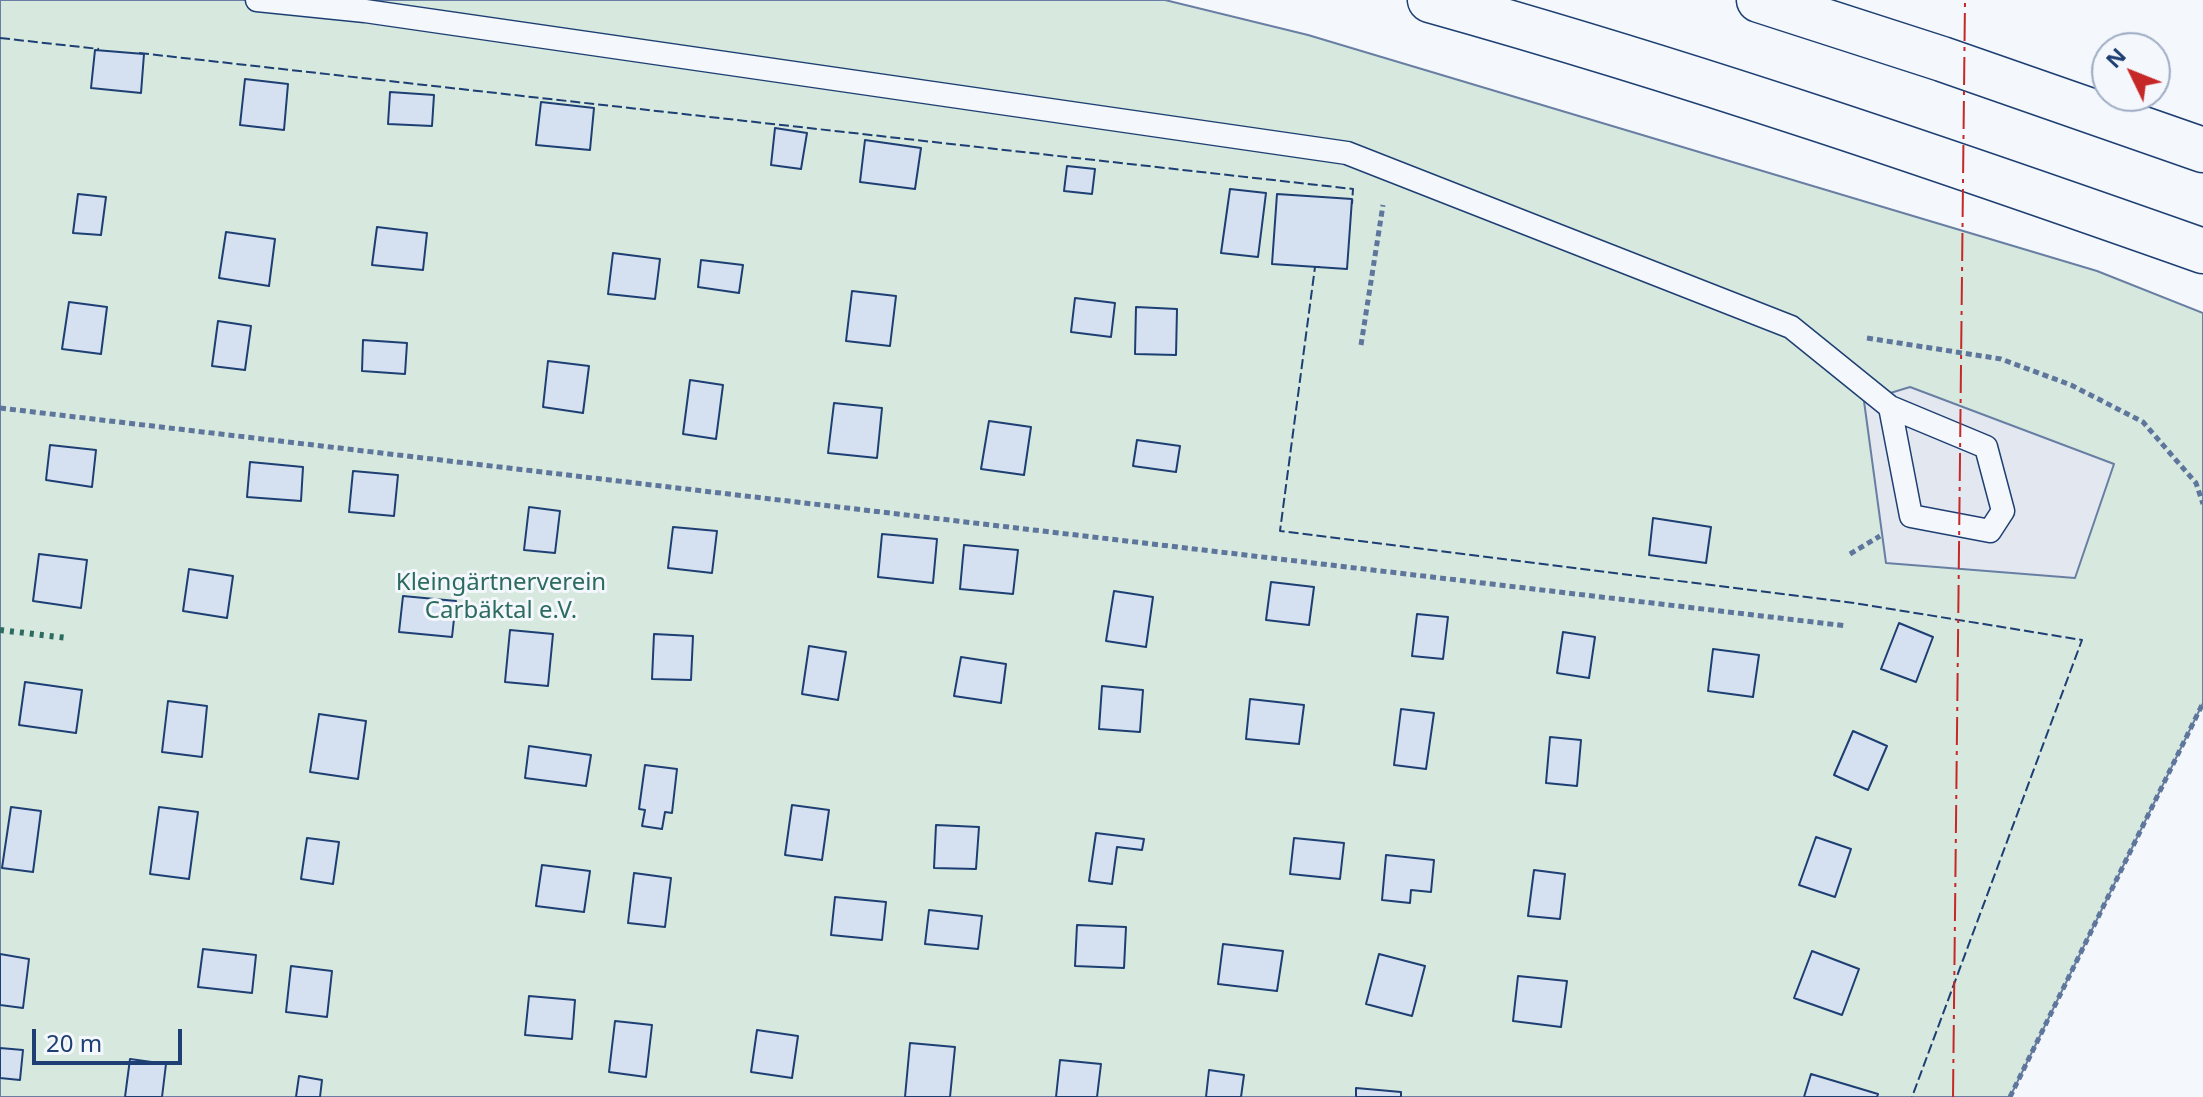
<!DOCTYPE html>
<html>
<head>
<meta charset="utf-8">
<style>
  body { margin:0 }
  #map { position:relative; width:2203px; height:1097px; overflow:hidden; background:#f4f7fb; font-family:"Noto Sans",sans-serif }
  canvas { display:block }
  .north { position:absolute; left:2091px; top:32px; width:80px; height:80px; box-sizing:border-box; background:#f4f7fb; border:2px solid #9eadc5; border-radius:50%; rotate:313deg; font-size:22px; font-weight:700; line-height:32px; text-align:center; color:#1d3f73 }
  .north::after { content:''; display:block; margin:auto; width:28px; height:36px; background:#c62828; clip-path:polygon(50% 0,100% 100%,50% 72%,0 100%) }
  .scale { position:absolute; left:32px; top:1029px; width:150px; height:36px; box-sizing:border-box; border:4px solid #1d3f73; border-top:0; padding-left:10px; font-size:24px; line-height:28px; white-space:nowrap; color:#1d3f73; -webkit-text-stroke:6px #f4f7fb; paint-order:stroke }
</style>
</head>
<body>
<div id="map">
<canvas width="2203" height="1097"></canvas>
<div class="north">N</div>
<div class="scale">20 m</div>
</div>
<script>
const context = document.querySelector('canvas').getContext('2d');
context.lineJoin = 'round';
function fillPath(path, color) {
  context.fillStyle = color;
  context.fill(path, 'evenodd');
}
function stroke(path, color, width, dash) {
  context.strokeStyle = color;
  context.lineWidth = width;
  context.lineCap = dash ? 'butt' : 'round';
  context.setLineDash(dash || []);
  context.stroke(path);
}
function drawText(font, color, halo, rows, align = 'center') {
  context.font = font + ' "Noto Sans",sans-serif';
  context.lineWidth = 6;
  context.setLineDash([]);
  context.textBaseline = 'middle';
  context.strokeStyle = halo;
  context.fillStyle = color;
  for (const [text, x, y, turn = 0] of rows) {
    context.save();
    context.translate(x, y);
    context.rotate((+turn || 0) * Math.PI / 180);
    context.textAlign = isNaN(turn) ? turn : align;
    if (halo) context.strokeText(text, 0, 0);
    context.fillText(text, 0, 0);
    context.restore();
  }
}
const green = new Path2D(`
  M 0,0 L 1165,0 L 1308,35 L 2097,271 L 2203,313 L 2203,703 L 2010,1097 L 0,1097 Z`);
fillPath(green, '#d7e8df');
stroke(green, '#687fa3', 2);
const parking = new Path2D(`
  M 1910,387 L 2114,464 L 2075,578 L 1886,563 L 1864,401 Z`);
fillPath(parking, '#e3e8f0');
stroke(parking, '#687fa3', 2);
const building = new Path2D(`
  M 95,50 L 144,54 L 141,93 L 91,88 Z
  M 245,79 L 288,84 L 284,130 L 240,125 Z
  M 390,92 L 434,95 L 432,126 L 388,124 Z
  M 541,102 L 594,108 L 590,150 L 536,145 Z
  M 775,128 L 807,133 L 801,169 L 771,165 Z
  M 865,140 L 921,148 L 915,189 L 860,182 Z
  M 1067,166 L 1095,169 L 1092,194 L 1064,191 Z
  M 1230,189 L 1266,193 L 1258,257 L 1221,253 Z
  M 78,194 L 106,197 L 101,235 L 73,233 Z
  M 1277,194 L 1352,199 L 1347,269 L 1272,264 Z
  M 377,227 L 427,233 L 423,270 L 372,265 Z
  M 226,232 L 275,239 L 269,286 L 219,278 Z
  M 613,253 L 660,259 L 655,299 L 608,294 Z
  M 701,260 L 743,265 L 739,293 L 698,287 Z
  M 852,291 L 896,296 L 890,346 L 846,341 Z
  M 1075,298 L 1115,303 L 1111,337 L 1071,332 Z
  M 69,302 L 107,307 L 101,354 L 62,349 Z
  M 1136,307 L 1177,309 L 1176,355 L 1135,354 Z
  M 218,321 L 251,326 L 245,370 L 212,366 Z
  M 363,340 L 407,343 L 405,374 L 362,371 Z
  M 548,361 L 589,366 L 583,413 L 543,407 Z
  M 690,380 L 723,385 L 716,439 L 683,434 Z
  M 834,403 L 882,408 L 877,458 L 828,453 Z
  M 989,421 L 1031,427 L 1024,475 L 981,469 Z
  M 1137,440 L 1180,446 L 1176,472 L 1133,466 Z
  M 50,445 L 96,450 L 92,487 L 46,480 Z
  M 250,462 L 303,467 L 301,501 L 247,497 Z
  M 353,471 L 398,475 L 394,516 L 349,512 Z
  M 529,507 L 560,511 L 555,553 L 524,550 Z
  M 1653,518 L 1711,527 L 1706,563 L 1649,555 Z
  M 673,527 L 717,531 L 712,573 L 668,568 Z
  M 882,534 L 937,539 L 933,583 L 878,577 Z
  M 964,545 L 1018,550 L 1013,594 L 960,589 Z
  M 39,554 L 87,560 L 81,608 L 33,601 Z
  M 189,569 L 233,576 L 227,618 L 183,611 Z
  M 1271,582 L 1314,587 L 1309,625 L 1266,620 Z
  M 1114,591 L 1153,597 L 1146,647 L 1106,641 Z
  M 403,596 L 456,601 L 452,637 L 399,632 Z
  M 1417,614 L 1448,617 L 1443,659 L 1412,656 Z
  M 1899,623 L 1933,637 L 1916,682 L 1881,669 Z
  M 510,630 L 553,634 L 548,686 L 505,682 Z
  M 1563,632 L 1595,637 L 1589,678 L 1557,673 Z
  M 654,634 L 693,636 L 691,680 L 652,679 Z
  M 809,646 L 846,652 L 838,700 L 802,694 Z
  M 1713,649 L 1759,655 L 1753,697 L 1708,691 Z
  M 961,657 L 1006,664 L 1001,703 L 954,696 Z
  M 25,682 L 82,690 L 76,733 L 19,725 Z
  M 1102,686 L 1143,690 L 1140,732 L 1099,729 Z
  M 1250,699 L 1304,705 L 1299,744 L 1246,739 Z
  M 168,701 L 207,706 L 202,757 L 162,752 Z
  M 1401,709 L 1434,713 L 1426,769 L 1394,765 Z
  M 319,714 L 366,721 L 358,779 L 310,772 Z
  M 1853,731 L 1887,746 L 1868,790 L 1834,775 Z
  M 1550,737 L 1581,740 L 1577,786 L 1546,783 Z
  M 529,746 L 591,755 L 586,786 L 525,778 Z
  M 645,765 L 677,769 L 672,813 L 665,812 L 662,829 L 642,826 L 645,810 L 639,809 Z
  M 792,805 L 829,810 L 822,860 L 785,855 Z
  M 11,807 L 41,811 L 33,872 L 2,868 Z
  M 159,807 L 198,812 L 189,879 L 150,874 Z
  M 936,825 L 979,827 L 976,869 L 934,868 Z
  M 1096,833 L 1144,839 L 1142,850 L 1117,847 L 1112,884 L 1089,881 Z
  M 1816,837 L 1851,849 L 1835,897 L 1799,885 Z
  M 307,838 L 339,842 L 333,884 L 301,879 Z
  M 1294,838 L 1344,843 L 1340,879 L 1290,874 Z
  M 1386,855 L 1434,860 L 1431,892 L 1411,890 L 1410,903 L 1382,900 Z
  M 542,865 L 590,871 L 584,912 L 536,906 Z
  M 1534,870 L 1565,874 L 1560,919 L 1528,916 Z
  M 634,873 L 671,878 L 665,927 L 628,923 Z
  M 835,897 L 886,902 L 882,940 L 831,935 Z
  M 929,910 L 982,916 L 978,949 L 925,944 Z
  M 1077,925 L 1126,927 L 1124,968 L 1075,966 Z
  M 1223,944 L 1283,951 L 1277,991 L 1218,984 Z
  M 203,949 L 256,955 L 252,993 L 198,987 Z
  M 1812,951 L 1859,969 L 1842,1015 L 1794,998 Z
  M 0,954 L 29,959 L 23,1008 L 0,1005 Z
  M 1379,954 L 1425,966 L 1412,1016 L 1366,1004 Z
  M 291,966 L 332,971 L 327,1017 L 286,1012 Z
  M 1518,976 L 1567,981 L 1561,1027 L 1513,1021 Z
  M 529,996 L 575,1000 L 572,1039 L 525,1035 Z
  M 615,1021 L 652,1025 L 646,1077 L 609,1072 Z
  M 757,1030 L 798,1036 L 792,1078 L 751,1072 Z
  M 910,1043 L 955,1047 L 950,1097 L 905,1097 Z
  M 0,1048 L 23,1050 L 20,1080 L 0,1078 Z
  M 130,1059 L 166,1064 L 162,1097 L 125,1097 Z
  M 1060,1060 L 1101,1064 L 1097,1097 L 1056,1097 Z
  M 1209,1070 L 1244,1075 L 1241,1097 L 1206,1097 Z
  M 1811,1074 L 1878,1094 L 1877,1097 L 1804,1097 Z
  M 299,1076 L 322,1080 L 320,1097 L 296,1097 Z
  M 1356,1088 L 1401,1092 L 1401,1097 L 1356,1097 Z`);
fillPath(building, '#d5e0f0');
stroke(building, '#1d3f73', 2);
const service = new Path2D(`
  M 257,0 L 365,11 L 1347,153 L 1791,327 L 1890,407 L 1986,447 L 2003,511 L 1990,531 L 1911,516 L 1890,407`);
const motorway = new Path2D(`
  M 1430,0 C 1691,73 1948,161 2203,251
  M 1759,0 L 1942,59 L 2203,150`);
stroke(service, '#1d3f73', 25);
stroke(motorway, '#1d3f73', 47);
stroke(new Path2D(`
  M 1867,338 L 2001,359 L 2071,385 L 2143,422 L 2196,483 L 2203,504
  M 1361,345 L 1383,205
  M 0,408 L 1847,626
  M 1850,554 L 1880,536
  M 2010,1097 L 2203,703`), '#5e769c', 5, [6, 4]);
stroke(service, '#f4f7fb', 22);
stroke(motorway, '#f4f7fb', 44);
stroke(new Path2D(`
  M 0,630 L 67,638`), '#2c6c60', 6, [4, 6]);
stroke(new Path2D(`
  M 0,38 L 99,49
  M 139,53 L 1353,189 L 1352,204
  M 1320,267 L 1315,267 L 1280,531 L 1854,603 L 2082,640 L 1912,1097`), '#1d3f73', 2, [10, 4]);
stroke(new Path2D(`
  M 1953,1097 L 1965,0`), '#c62828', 2, [28, 6, 4, 6]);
drawText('24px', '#2c6c60', '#f4f7fb', [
  ["Kleingärtnerverein",501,583],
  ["Carbäktal e.V.",501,611]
]);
</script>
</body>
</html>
